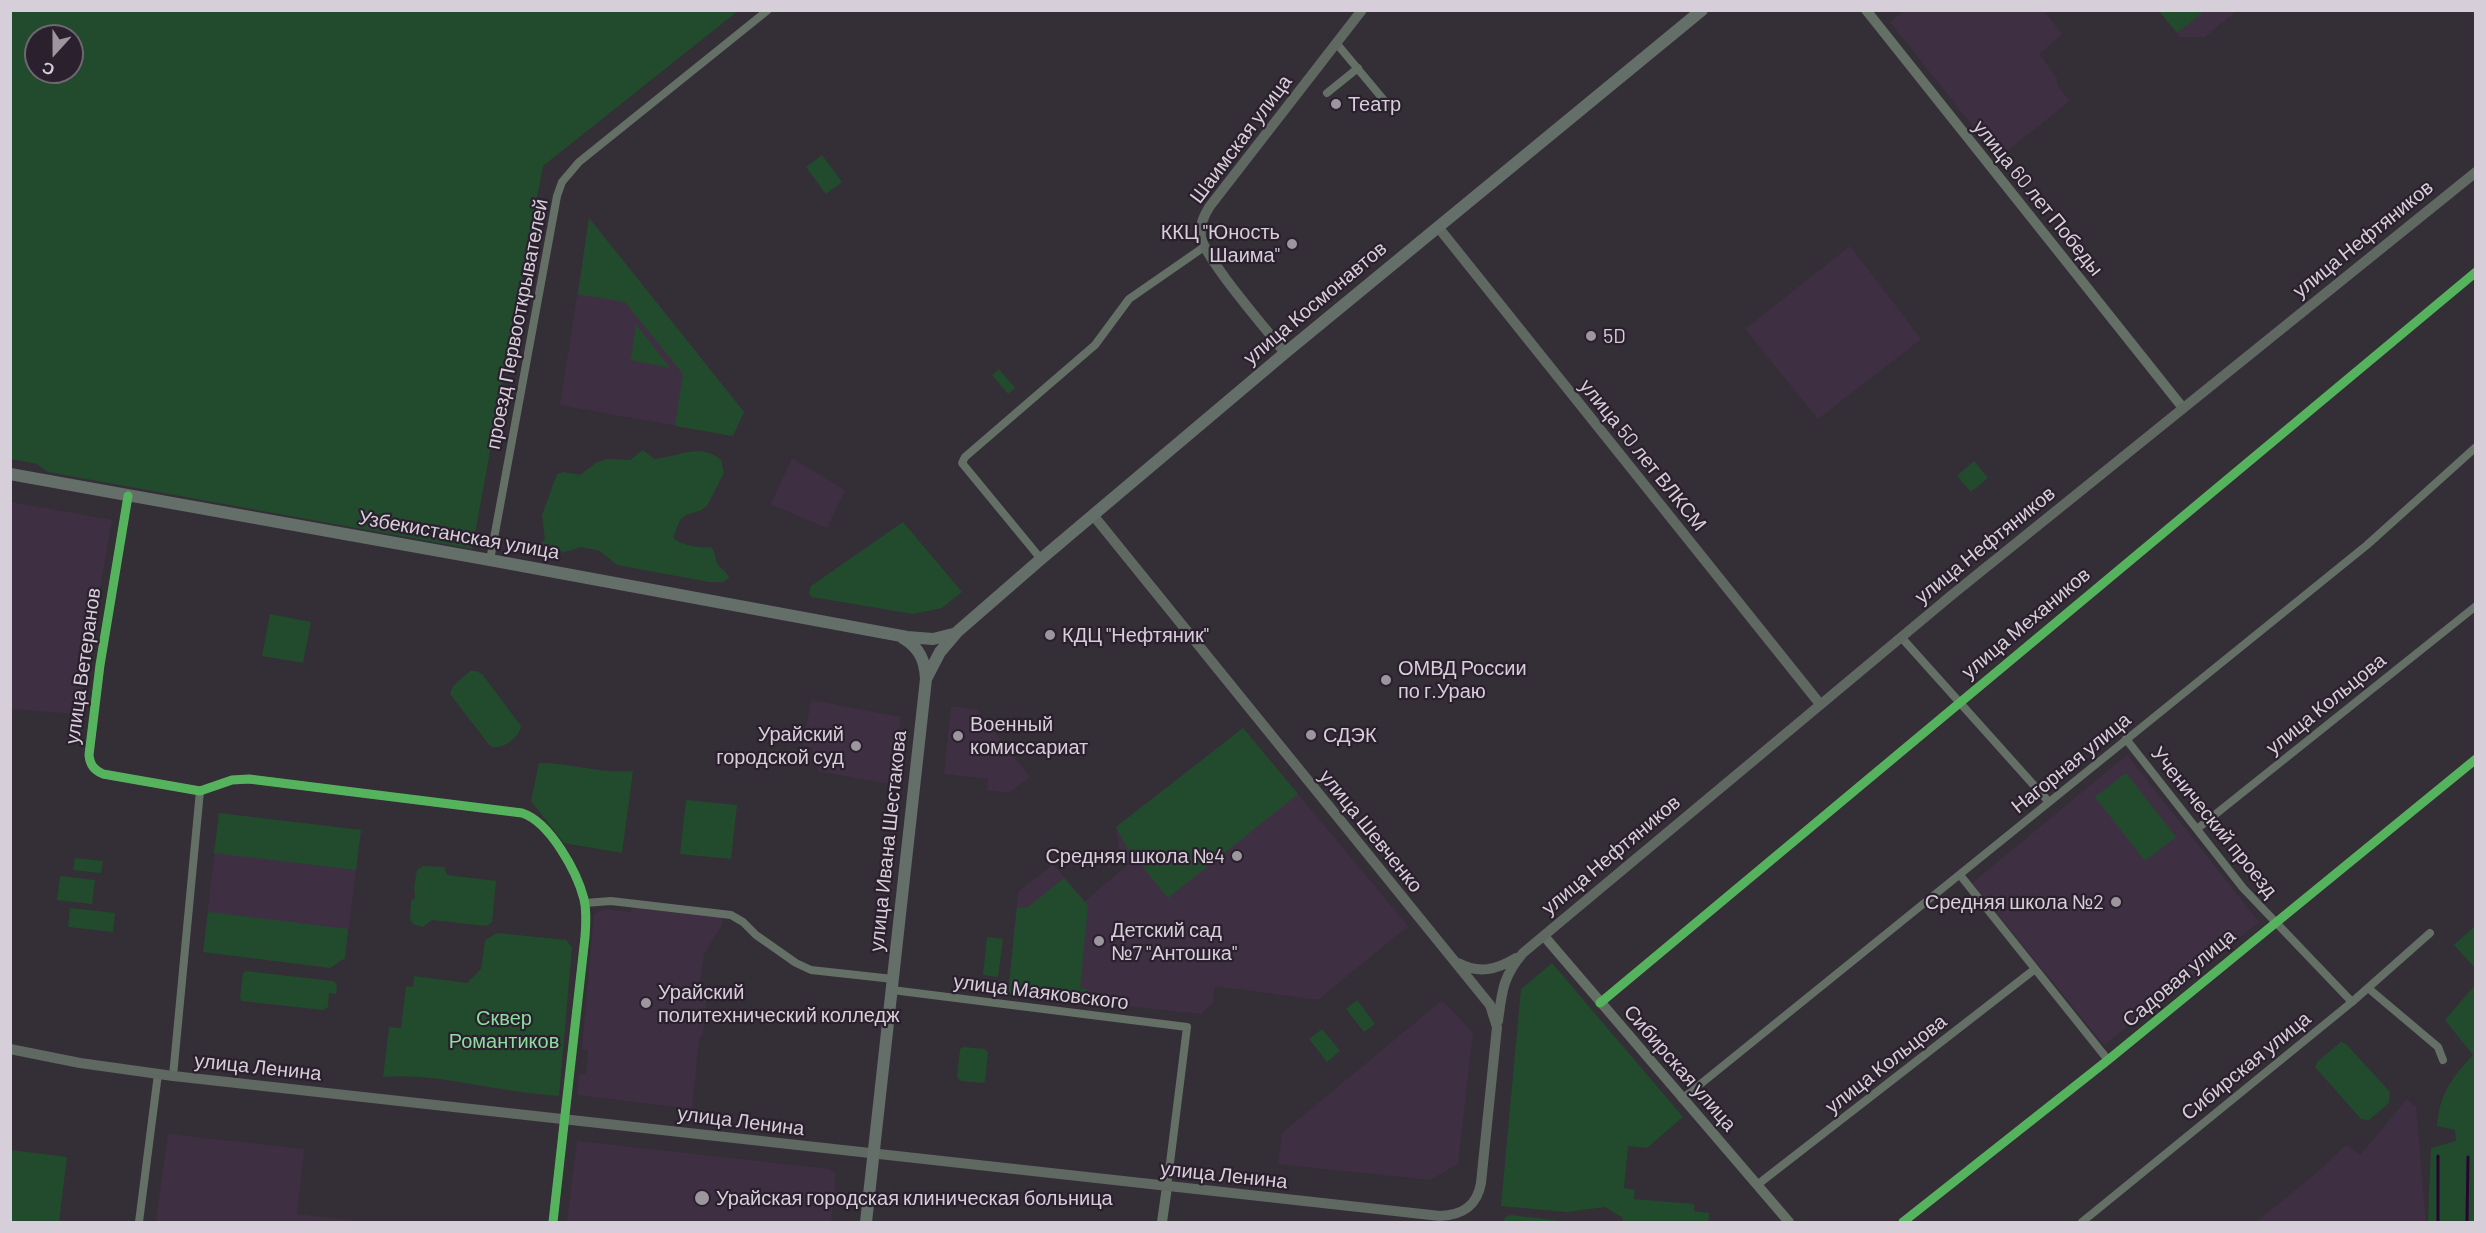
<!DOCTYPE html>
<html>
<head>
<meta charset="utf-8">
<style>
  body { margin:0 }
  #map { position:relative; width:2486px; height:1233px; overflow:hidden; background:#342e36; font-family:Barlow,sans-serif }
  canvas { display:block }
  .frame { position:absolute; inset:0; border:12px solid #d6ced8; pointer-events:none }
  .north { position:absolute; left:24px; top:24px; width:60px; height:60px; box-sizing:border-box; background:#2b202e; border:2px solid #6f6672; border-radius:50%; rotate:201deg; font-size:16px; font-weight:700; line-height:24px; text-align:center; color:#d6ced8 }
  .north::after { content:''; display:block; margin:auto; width:21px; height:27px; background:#9d969f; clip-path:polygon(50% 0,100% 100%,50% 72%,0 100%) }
</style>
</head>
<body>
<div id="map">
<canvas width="2486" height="1233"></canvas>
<div class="frame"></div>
<div class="north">С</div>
</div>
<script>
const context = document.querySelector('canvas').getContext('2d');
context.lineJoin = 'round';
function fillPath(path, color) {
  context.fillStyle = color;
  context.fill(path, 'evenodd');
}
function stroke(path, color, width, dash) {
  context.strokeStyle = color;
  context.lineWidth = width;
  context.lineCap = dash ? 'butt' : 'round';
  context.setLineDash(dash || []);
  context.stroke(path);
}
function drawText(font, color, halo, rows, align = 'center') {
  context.font = font + ' Barlow,sans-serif';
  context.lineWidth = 4.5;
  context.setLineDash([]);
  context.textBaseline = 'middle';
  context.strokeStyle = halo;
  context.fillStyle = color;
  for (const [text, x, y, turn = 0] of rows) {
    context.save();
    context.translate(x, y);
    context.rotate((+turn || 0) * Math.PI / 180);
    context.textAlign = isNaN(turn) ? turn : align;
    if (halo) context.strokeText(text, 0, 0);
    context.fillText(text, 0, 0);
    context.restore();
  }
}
fillPath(new Path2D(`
  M 1905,10 L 2044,11 L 2062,34 L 2039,54 L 2057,78 L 2057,85 L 2070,101 L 1998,158 L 1890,22 Z
  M 2159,11 L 2236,11 L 2205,37 L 2180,37 Z
  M 589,218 L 744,412 L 733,436 L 560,405 Z
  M 1850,246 L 1921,339 L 1818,419 L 1745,329 Z
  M 792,458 L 845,490 L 827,528 L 771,504 Z
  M 10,502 L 112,520 L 78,714 L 11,709 Z
  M 811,700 L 901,717 L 889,784 L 818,771 L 819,765 L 814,762 L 813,749 L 803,745 Z
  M 951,706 L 977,710 L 1030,777 L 1009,793 L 987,790 L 988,779 L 944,774 Z
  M 1243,728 L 1408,926 L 1318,1000 L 1215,986 L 1212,1004 L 1201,1014 L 1008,994 L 1018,892 L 1053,864 L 1085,901 L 1129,864 L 1119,848 L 1116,827 Z
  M 2127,755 L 2259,922 L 2104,1045 L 1972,883 Z
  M 219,813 L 361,830 L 345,958 L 330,968 L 203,952 Z
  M 632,908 L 722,918 L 722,925 L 704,954 L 698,996 L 707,997 L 703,1034 L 699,1039 L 692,1109 L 577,1095 L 579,1074 L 586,1074 L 588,1050 L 582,1049 L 594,914 L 603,909 L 631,912 Z
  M 1440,1002 L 1445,1003 L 1473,1033 L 1458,1164 L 1430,1180 L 1278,1164 L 1282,1133 Z
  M 2407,1099 L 2416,1107 L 2426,1222 L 2256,1222 L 2320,1170 L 2346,1145 L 2360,1155 Z
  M 168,1134 L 304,1149 L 297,1214 L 364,1222 L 156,1222 Z
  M 577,1141 L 829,1169 L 836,1174 L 831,1222 L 567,1222 Z`), '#3e3042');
fillPath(new Path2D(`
  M 10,11 L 11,10 L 738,11 L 543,166 L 472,549 L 48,472 L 37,464 L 11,459 ZM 36,36 L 72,36 L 72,72 L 36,72 Z
  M 2159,11 L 2204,11 L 2177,33 Z
  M 822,155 L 842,182 L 826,194 L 806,167 Z
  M 589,218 L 744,412 L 733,436 L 675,426 L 683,374 L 625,302 L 578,294 Z
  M 636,324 L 670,368 L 631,360 Z
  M 999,369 L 1015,388 L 1008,394 L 992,375 Z
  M 643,450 L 654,459 C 679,457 699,442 721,460 L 724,473 L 707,506 L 702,510 L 686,515 L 680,520 L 673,538 C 681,545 701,549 711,547 C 717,553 714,560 719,566 C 723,571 727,571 729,578 L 723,582 L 709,582 L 617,565 L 600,551 L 581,547 L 565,552 L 539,548 L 539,544 L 545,540 L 542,515 L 557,474 L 564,472 L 580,475 L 597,462 L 608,459 L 630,460 Z
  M 1974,461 L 1988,478 L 1971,492 L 1957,476 Z
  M 903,522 L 962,592 L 942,608 L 913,614 L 812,597 L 809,593 L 811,586 Z
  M 270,614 L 311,622 L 303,663 L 262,656 Z
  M 470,671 L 476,671 L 482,674 L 521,726 C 519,738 502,751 490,746 L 450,694 L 453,686 Z
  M 1243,728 L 1298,794 L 1168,898 L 1126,846 L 1116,827 Z
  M 539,763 C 571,763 601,774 633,771 L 622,853 L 564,843 L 531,801 Z
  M 2126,773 L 2176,837 L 2145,861 L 2095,797 Z
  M 686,800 L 737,805 L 731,859 L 680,854 Z
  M 219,813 L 361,830 L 356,870 L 214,853 Z
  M 75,858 L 103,861 L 101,873 L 73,870 Z
  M 423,866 L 444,867 L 447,875 L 496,881 L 492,922 L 487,926 L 432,920 L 423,927 L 415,925 L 410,920 L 411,901 L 415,898 L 414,888 L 417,870 Z
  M 60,876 L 95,880 L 92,904 L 57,900 Z
  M 1064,878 L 1088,906 L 1080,988 L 1087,989 L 1085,1002 L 1008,994 L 1017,907 L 1027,908 Z
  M 70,908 L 115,913 L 113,932 L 68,927 Z
  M 208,912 L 348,929 L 345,958 L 330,968 L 203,952 Z
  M 2475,926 L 2475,968 L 2454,945 Z
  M 497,933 L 566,940 L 572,947 L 559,1096 C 542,1094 525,1093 508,1090 C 465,1084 426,1073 383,1077 L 389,1027 L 401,1028 L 406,986 L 413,987 L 414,976 L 467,983 L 481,969 L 485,940 Z
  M 987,937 L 1003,939 L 998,977 L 983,975 Z
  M 1552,963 L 1683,1117 L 1647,1148 L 1628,1146 L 1624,1188 L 1635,1190 L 1634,1199 L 1694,1204 L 1694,1211 L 1709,1213 L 1708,1222 L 1623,1222 L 1623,1218 L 1605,1207 L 1567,1212 L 1501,1206 L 1521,989 Z
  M 246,971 L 333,981 L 337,985 L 336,994 L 329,993 L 328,1007 L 323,1010 L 242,1001 L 240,998 L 243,973 Z
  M 2475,985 L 2475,1222 L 2428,1222 L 2431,1148 L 2456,1141 L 2455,1130 L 2437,1126 C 2440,1093 2451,1079 2473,1055 L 2445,1020 Z
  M 1357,1000 L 1375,1024 L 1364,1032 L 1346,1009 Z
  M 1322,1029 L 1340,1051 L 1327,1062 L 1309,1039 Z
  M 2341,1042 L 2346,1044 L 2390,1092 L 2389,1103 L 2369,1120 L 2361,1119 L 2315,1067 L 2318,1061 Z
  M 964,1047 L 985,1049 L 988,1053 L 985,1081 L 983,1083 L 961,1081 L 957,1077 L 960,1049 Z
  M 11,1150 L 67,1157 L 59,1222 L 11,1222 Z
  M 1511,1215 L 1560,1221 L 1561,1222 L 1504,1222 L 1505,1217 Z`), '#224b2d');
stroke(new Path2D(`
  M 2438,1222 L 2438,1156
  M 2467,1222 L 2468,1157`), '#270530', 3);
stroke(new Path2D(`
  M 1337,44 L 1388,105
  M 1327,93 L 1358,68
  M 128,496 L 100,665 L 89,755 C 90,765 94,770 103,774 L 200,791 L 232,780 L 249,779 L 522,813 C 550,822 577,872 584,899 C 587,912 586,925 585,937 L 553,1222
  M 1041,559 L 962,463 L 965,457 L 1095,345 L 1129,299 L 1204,247
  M 490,560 L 557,196 L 562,182 L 579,162 L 768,10
  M 1901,637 L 2048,801
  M 2126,739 L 2243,888 L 2352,1002
  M 2197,829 L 2476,606
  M 1960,875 L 2108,1060
  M 585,903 L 611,901 L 731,915 L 743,922 L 756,935 L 796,963 L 811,970 L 893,979
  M 2368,988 L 2438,1047 L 2443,1060
  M 892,990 L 1187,1027 L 1167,1187
  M 1600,1003 L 2476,272
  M 173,1076 L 200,791
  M 1682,1099 L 2367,545 L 2476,447
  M 1757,1185 L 2035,969
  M 139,1222 L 158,1074
  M 1903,1222 L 2108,1060 L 2476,759
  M 2082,1222 L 2352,1002 L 2430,933`), '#646f66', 8);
stroke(new Path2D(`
  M 1866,10 L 2183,408
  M 1544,936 L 1789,1222
  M 1162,1222 L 1167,1187`), '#646f66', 10);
stroke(new Path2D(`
  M 1438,227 L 1820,704
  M 1285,353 C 1268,331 1205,259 1201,237 C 1199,226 1204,215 1210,206 L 1362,10
  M 1458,963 C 1479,974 1496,970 1516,958
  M 1498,1021 C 1502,991 1503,976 1523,953 L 1953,594 L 2476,172
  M 10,1049 L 80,1063 L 173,1076 L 1440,1216 C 1463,1215 1477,1206 1481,1183 L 1497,1027 L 1490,1005 L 1093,515`), '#5f6861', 10);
stroke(new Path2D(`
  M 10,474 L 490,560 L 907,637 L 933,639 L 953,634
  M 926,679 L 940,652 L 957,632 L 1041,559 L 1285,353 L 1702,10
  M 866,1222 L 926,679 C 925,661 920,648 903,638`), '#656f69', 12);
stroke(new Path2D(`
  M 128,496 L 100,665 L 89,755 C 90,765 94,770 103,774 L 200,791 L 232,780 L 249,779 L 522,813 C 550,822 577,872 584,899 C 587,912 586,925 585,937 L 553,1222
  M 1600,1003 L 2476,272
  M 1903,1222 L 2108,1060 L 2476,759`), '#56b35d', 9);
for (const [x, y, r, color] of [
  [1336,104,6,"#9d969f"],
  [1292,244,6,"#9d969f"],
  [1591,336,6,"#9d969f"],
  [1050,635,6,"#9d969f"],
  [1386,680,6,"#9d969f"],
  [1311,735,6,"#9d969f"],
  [958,736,6,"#9d969f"],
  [856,746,6,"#9d969f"],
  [1237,856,6,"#9d969f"],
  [2116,902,6,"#9d969f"],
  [1099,941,6,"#9d969f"],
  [646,1003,6,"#9d969f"],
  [702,1198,8,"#9d969f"]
]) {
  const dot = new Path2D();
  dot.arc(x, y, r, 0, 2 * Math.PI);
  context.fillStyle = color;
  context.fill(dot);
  stroke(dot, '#2b202e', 2);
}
drawText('20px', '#d6ced8', '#2b202e', [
  ["Театр",1348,104],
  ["ККЦ \"Юность",1280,232,"right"],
  ["Шаима\"",1280,255,"right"],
  ["5D",1603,336],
  ["КДЦ \"Нефтяник\"",1062,635],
  ["ОМВД России",1398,668],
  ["по г.Ураю",1398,691],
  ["Военный",970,724],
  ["комиссариат",970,747],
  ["Урайский",844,734,"right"],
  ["городской суд",844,757,"right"],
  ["СДЭК",1323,735],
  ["Средняя школа №4",1225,856,"right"],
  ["Средняя школа №2",2104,902,"right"],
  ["Детский сад",1111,930],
  ["№7 \"Антошка\"",1111,953],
  ["Урайский",658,992],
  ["политехнический колледж",658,1015],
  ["Урайская городская клиническая больница",716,1198]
], 'left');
drawText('20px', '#d6ced8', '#2b202e', [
  ["Шаимская улица",1241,139,-53],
  ["улица 60 лет Победы",2038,198,51],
  ["улица Нефтяников",2363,239,-39],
  ["улица Космонавтов",1315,303,-40],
  ["проезд Первооткрывателей",517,324,-79],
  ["улица 50 лет ВЛКСМ",1643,455,51],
  ["Узбекистанская улица",459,535,10],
  ["улица Нефтяников",1985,545,-39],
  ["улица Механиков",2026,623,-40],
  ["улица Ветеранов",83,666,-82],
  ["улица Кольцова",2326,704,-39],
  ["Нагорная улица",2071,763,-39],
  ["Ученический проезд",2214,822,51],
  ["улица Шевченко",1371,831,51],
  ["улица Ивана Шестакова",888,841,-84],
  ["улица Нефтяников",1611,855,-40],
  ["Садовая улица",2179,978,-40],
  ["улица Маяковского",1041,992,7],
  ["улица Кольцова",1886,1064,-38],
  ["Сибирская улица",2246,1066,-39],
  ["улица Ленина",258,1067,6],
  ["Сибирская улица",1680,1068,49],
  ["улица Ленина",741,1121,7],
  ["улица Ленина",1224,1175,6]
]);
drawText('20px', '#8bde9d', '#2b202e', [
  ["Сквер",504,1018],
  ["Романтиков",504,1041]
]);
</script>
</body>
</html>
